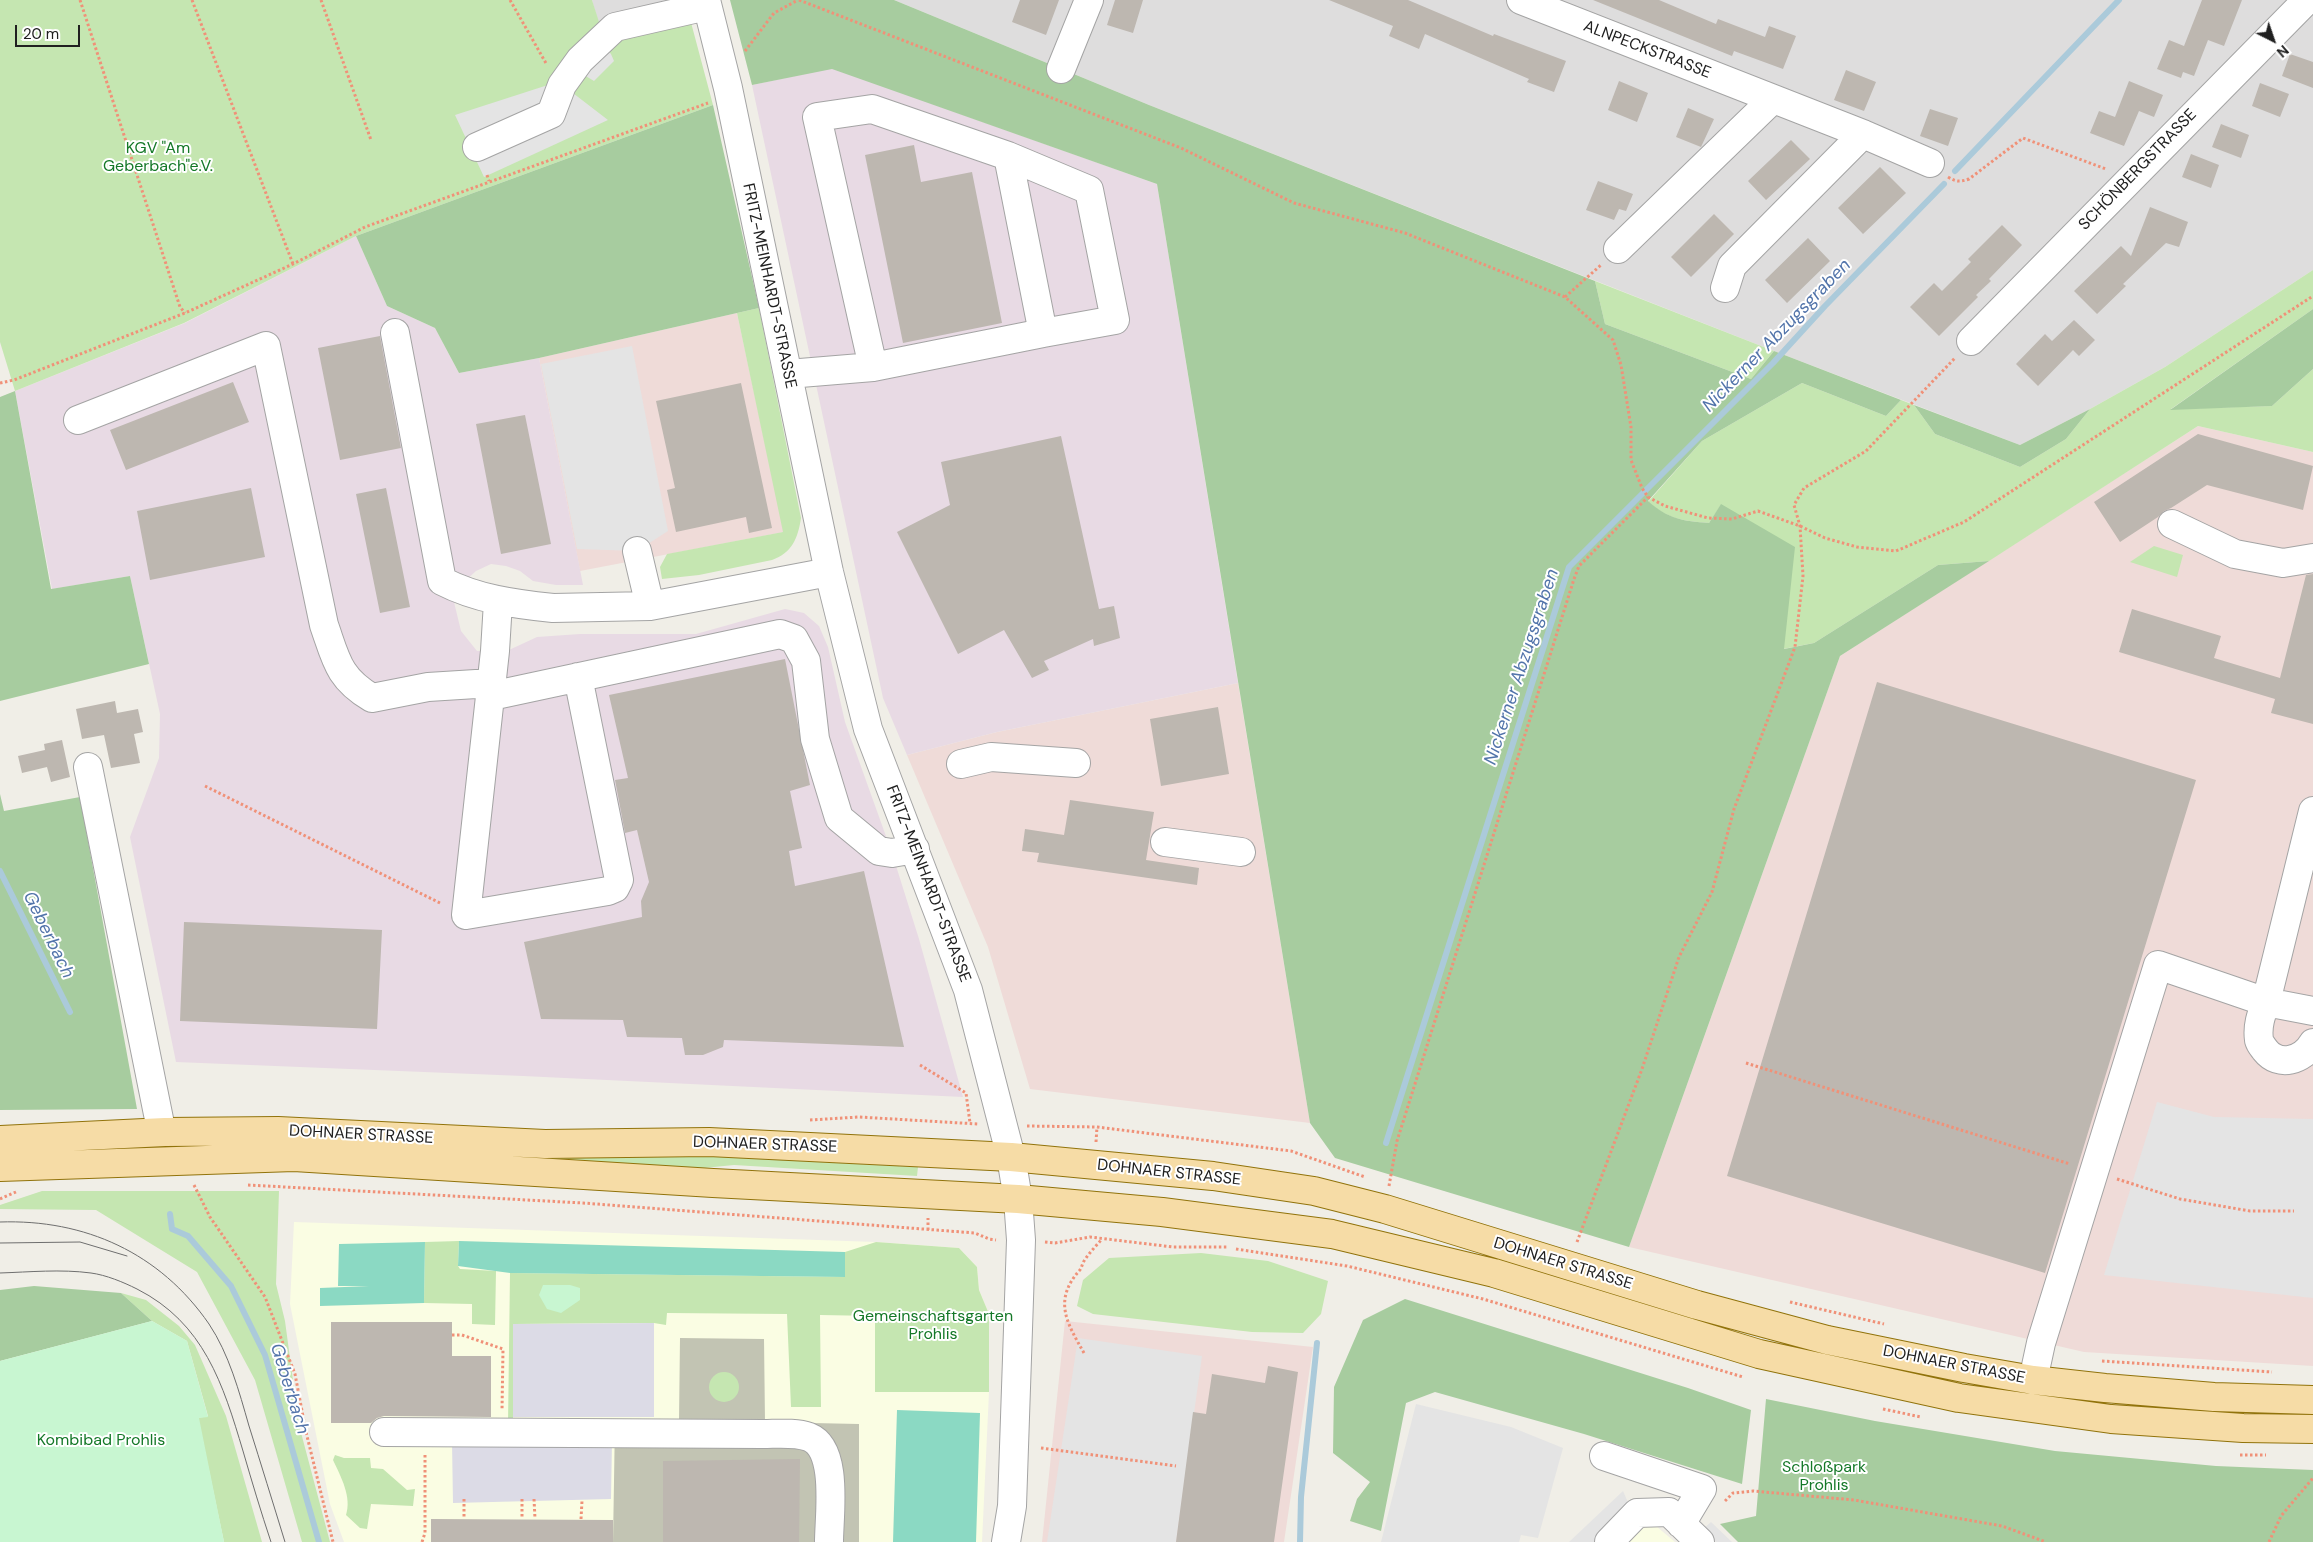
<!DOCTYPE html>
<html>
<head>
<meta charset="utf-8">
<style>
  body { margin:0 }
  #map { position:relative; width:2313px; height:1542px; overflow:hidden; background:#f0eee7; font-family:"DM Sans",sans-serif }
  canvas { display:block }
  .north { position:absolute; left:2248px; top:15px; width:50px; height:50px; -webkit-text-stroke:4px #fff; paint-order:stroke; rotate:139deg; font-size:14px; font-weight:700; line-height:20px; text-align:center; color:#202020 }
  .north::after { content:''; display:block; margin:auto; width:18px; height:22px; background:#202020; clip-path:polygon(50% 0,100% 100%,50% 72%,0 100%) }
  .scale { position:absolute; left:15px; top:25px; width:65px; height:22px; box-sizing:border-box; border:2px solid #202020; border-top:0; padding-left:6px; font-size:15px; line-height:18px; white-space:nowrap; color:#202020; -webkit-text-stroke:4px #fff; paint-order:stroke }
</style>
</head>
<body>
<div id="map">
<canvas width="2313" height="1542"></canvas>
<div class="north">N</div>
<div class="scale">20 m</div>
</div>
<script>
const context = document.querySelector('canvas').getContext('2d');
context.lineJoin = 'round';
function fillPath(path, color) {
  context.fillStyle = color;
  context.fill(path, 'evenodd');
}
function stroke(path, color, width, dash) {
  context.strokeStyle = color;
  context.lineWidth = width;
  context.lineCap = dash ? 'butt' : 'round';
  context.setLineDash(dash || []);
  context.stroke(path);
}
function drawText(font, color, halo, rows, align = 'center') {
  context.font = font + ' "DM Sans",sans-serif';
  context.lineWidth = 4;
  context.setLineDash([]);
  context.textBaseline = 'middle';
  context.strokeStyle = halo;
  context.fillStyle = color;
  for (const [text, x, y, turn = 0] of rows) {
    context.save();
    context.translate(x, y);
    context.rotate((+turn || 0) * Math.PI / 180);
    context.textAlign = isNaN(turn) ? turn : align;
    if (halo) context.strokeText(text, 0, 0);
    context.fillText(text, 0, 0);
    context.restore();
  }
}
fillPath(new Path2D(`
  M 592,0 L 675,0 L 598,22 Z
  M 894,0 L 2313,0 L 2313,270 L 2165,367 L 2090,409 L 2020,445 L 1774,351 L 1149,105 Z`), '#dedddd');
fillPath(new Path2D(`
  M 737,313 L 784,532 L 580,571 L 539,358 Z
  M 2198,426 L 2313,452 L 2313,1366 L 2084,1352 L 1629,1247 L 1840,656 Z
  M 1238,683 L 1310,1123 L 1030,1089 L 988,947 L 907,755 L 997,732 Z
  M 1065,1321 L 1313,1347 L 1284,1542 L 1042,1542 Z`), '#efdbd8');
fillPath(new Path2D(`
  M 832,68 L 1157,184 L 1238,683 L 997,732 L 907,755 L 883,698 L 752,85 Z
  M 356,236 L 387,306 L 435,328 L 459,373 L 539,358 L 583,585 L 556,585 L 533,581 L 520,571 L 506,566 L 491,564 L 476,571 L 464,582 L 454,602 L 461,631 L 477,651 L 509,650 L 537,637 L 580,634 L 696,634 L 785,609 L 804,613 L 819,626 L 828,647 L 845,722 L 892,853 L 919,939 L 963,1097 L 523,1076 L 176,1062 L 130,837 L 159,758 L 160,714 L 130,576 L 52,589 L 15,391 L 185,323 Z`), '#e8dae4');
fillPath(new Path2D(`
  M 294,1222 L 876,1242 L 959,1248 L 977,1267 L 979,1290 L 989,1314 L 989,1392 L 982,1542 L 344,1542 L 330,1504 L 290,1304 Z
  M 1649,1526 L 1656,1526 L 1675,1542 L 1628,1542 L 1639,1530 Z`), '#fafde3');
fillPath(new Path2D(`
  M 680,1338 L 764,1339 L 765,1422 L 859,1424 L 859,1542 L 613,1542 L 615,1420 L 679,1421 Z`), '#c2c4b3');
fillPath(new Path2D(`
  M 0,0 L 592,0 L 599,22 L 675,0 L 685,0 L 713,105 L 356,236 L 184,323 L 15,391 L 0,342 Z
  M 2313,270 L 2313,309 L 2171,409 L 2272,406 L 2313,369 L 2313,452 L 2198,426 L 1989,561 L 1938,565 L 1814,643 L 1783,649 L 1754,524 L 1721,505 L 1709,523 C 1683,521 1668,519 1648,502 L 1702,441 L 1802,383 L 1886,416 L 1901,400 L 1914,405 L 1935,434 L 2020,467 L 2066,439 L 2090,409 L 2165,367 Z
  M 1595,281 L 1774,351 L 1751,379 L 1605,324 Z
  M 759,308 L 801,518 C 798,538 792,553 772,560 L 699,575 L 662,579 L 660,567 L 667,554 L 783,532 L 737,313 Z
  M 2154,546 L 2183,555 L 2177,577 L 2130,562 Z
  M 356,1146 L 686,1155 L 918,1167 L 917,1176 L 734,1165 L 674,1171 Z
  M 42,1191 L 279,1191 L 276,1284 L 285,1321 L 299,1425 L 330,1542 L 302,1542 L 255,1380 L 197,1272 L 96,1210 L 0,1209 L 0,1205 Z
  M 459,1241 L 458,1266 L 460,1269 L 496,1271 L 495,1325 L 472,1324 L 472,1304 L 424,1303 L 425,1242 Z
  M 876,1242 L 959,1248 L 977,1267 L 979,1290 L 989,1314 L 989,1392 L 875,1392 L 875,1316 L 820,1315 L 821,1407 L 791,1407 L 787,1314 L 667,1313 L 666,1325 L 654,1323 L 513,1324 L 513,1425 L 508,1424 L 510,1273 L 845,1277 L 845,1252 Z
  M 1201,1253 L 1268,1261 L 1328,1281 L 1321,1314 L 1303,1333 L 1252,1332 L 1093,1314 L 1077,1306 L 1083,1280 L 1109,1258 Z
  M 121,1293 L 146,1300 L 179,1326 L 195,1345 L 226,1416 L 262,1542 L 224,1542 L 198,1418 L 208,1416 L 187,1341 L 152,1321 Z
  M709 1387a15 15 0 1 1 30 0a15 15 0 1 1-30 0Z
  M 335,1455 L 344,1458 L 370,1458 L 371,1468 L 383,1469 L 407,1490 L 415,1489 L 413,1506 L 371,1504 L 367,1529 L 360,1528 L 346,1515 C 352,1497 341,1477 333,1460 Z`), '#c5e6b1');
fillPath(new Path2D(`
  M 730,0 L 894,0 L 1149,105 L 1595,281 L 1605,324 L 1751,379 L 1774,351 L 1901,400 L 1886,416 L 1802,383 L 1702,441 L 1648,501 C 1668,519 1683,521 1709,523 L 1721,504 L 1795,547 L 1784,649 L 1814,643 L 1938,565 L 1989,561 L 1840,656 L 1629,1247 L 1335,1158 L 1310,1123 L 1157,184 L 832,69 L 752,85 Z
  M 713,105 L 759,308 L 539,358 L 459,373 L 435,328 L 387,306 L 356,236 Z
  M 2313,309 L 2313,369 L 2272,406 L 2170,410 Z
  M 15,391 L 51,589 L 130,576 L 149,664 L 0,701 L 0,397 Z
  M 1914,405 L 2020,445 L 2090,409 L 2066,439 L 2020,467 L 1935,434 Z
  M 0,794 L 4,811 L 80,797 L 137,1109 L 0,1110 Z
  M 34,1286 L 121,1293 L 152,1321 L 0,1361 L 0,1290 Z
  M 1405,1299 L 1688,1388 L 1751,1410 L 1742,1484 L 1584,1434 L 1435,1392 L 1406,1403 L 1381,1531 L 1350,1521 L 1357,1499 L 1370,1482 L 1333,1453 L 1334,1387 L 1363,1320 Z
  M 1766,1399 L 1875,1421 L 2055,1451 L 2216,1466 L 2313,1470 L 2313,1542 L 1738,1542 L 1720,1524 L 1756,1516 Z`), '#a7cc9f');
fillPath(new Path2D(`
  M 543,1285 L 570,1285 L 580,1288 L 580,1300 L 561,1313 L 547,1309 L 539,1295 Z
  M 152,1321 L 187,1341 L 208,1417 L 199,1418 L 224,1542 L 0,1542 L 0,1361 Z`), '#c8f6d1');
fillPath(new Path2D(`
  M 459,1241 L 845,1252 L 845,1277 L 510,1273 L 458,1266 Z
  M 425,1242 L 424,1303 L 320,1306 L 320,1288 L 369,1286 L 338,1286 L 339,1244 Z
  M 897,1410 L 980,1413 L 976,1542 L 893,1542 Z`), '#8bd9c3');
fillPath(new Path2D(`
  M 596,37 L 611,54 L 614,61 L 594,81 L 579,72 L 569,90 L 608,120 L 484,177 L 455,115 L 551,84 Z
  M 632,346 L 668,531 L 637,551 L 577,549 L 541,364 Z
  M 2157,1102 L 2214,1117 L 2313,1119 L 2313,1298 L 2104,1275 Z
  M 1078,1338 L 1202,1356 L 1176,1542 L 1047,1542 Z
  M 1416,1404 L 1511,1427 L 1563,1448 L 1538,1538 L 1521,1535 L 1519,1542 L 1381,1542 Z
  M 1623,1491 L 1630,1507 L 1595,1542 L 1569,1542 Z
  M 1711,1522 L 1732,1542 L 1716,1542 L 1703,1529 Z`), '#e4e4e4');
fillPath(new Path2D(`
  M 654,1323 L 654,1417 L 513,1417 L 513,1324 Z
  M 612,1441 L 611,1499 L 453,1503 L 452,1442 Z`), '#dcdbe6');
stroke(new Path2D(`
  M 1955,171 L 2119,0
  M 0,871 L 70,1012
  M 1386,1143 L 1569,567 L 1773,363 L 1825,306 L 1944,184
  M 170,1214 L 172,1229 L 188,1236 L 231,1286 L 265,1355 L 319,1542
  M 1300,1542 L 1301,1497 L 1317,1343`), '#abcada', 6);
fillPath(new Path2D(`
  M 1020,0 L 1059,0 L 1046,35 L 1012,22 Z
  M 1115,0 L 1143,0 L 1133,33 L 1107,25 Z
  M 1329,0 L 1408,0 L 1493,36 L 1494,34 L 1566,61 L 1554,92 L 1527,82 L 1529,79 L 1425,34 L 1419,49 L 1389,36 L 1393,26 Z
  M 1593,0 L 1659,0 L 1716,24 L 1718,19 L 1765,37 L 1769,26 L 1796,36 L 1783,69 L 1734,51 L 1732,56 Z
  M 2202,0 L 2242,0 L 2224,46 L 2208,40 L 2194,76 L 2183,72 L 2181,78 L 2157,69 L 2169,40 L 2184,46 Z
  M 2290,54 L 2313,62 L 2313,88 L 2282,76 Z
  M 1846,70 L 1876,82 L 1864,111 L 1834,100 Z
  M 1619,81 L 1648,93 L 1637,122 L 1608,110 Z
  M 2129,81 L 2163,95 L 2154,117 L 2139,111 L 2124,146 L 2090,133 L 2099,111 L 2115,117 Z
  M 2260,83 L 2289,94 L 2280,117 L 2252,106 Z
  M 1688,108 L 1714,119 L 1701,147 L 1676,137 Z
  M 1930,109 L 1958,118 L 1948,146 L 1920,136 Z
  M 2221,124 L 2249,135 L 2241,158 L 2212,147 Z
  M 1791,140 L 1810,159 L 1766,200 L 1748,181 Z
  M 914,145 L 921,182 L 972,172 L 1002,323 L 903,343 L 865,155 Z
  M 2191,154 L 2219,165 L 2211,188 L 2182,177 Z
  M 1880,167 L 1906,193 L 1863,234 L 1838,208 Z
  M 1598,181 L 1633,194 L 1626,211 L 1619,209 L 1614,220 L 1586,210 Z
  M 2150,207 L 2188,222 L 2179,247 L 2166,243 L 2123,284 L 2126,286 L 2097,314 L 2074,291 L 2121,246 L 2131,256 Z
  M 1714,214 L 1734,234 L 1691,277 L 1671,257 Z
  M 2002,225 L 2022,245 L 1989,279 L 1991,281 L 1976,295 L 1978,297 L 1939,336 L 1910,307 L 1934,283 L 1942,291 L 1971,262 L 1968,259 Z
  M 1808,238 L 1830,261 L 1787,303 L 1765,280 Z
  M 2074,320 L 2095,340 L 2079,356 L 2073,350 L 2038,386 L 2016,364 L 2045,334 L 2052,341 Z
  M 380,336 L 401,448 L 340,460 L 318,348 Z
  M 233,382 L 249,422 L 126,470 L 110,430 Z
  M 741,383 L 772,528 L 749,533 L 746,517 L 676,532 L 667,490 L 675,488 L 656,401 Z
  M 525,415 L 551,544 L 501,554 L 476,424 Z
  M 2198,434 L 2313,466 L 2303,510 L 2207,485 L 2171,508 L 2164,511 L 2158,517 L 2120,542 L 2094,502 Z
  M 1061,436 L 1099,609 L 1114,606 L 1120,638 L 1094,646 L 1093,639 L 1044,661 L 1049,670 L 1032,678 L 1004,630 L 958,654 L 897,532 L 950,505 L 941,462 Z
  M 251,488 L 265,557 L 150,580 L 137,511 Z
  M 386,488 L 410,607 L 380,613 L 356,494 Z
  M 2313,574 L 2313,724 L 2271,713 L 2275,699 L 2119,652 L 2132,609 L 2221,636 L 2214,658 L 2280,678 L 2306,575 Z
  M 785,659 L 810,785 L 790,791 L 802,848 L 789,851 L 795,886 L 864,871 L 904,1047 L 724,1040 L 723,1047 L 703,1055 L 685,1055 L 682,1038 L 627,1037 L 623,1020 L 541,1019 L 524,942 L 642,917 L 641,901 L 649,882 L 637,830 L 625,833 L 615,780 L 628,778 L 609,695 Z
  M 1877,682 L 2196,780 L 2045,1273 L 1727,1176 Z
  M 115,701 L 117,713 L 138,709 L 143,732 L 134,734 L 140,763 L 111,768 L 104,735 L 82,739 L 76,709 Z
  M 1218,707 L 1229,774 L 1161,786 L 1150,719 Z
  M 62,740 L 70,777 L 51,782 L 47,767 L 22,773 L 18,756 L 45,750 L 44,744 Z
  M 1070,800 L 1154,812 L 1146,860 L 1199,868 L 1197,885 L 1037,862 L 1039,853 L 1022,851 L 1025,829 L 1064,835 Z
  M 184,922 L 382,930 L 377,1029 L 180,1021 Z
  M 331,1322 L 452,1322 L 452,1356 L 491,1356 L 491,1417 L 384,1416 L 377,1418 L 371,1423 L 331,1423 Z
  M 1268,1366 L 1298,1372 L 1274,1542 L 1176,1542 L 1193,1412 L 1206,1414 L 1212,1374 L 1265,1383 Z
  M 800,1459 L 799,1542 L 663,1542 L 663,1461 Z
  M 431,1519 L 613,1520 L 613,1542 L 431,1542 Z`), '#bdb7b0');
const minor = new Path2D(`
  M 706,0 L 728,88 L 829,572 L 868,729 L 968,990 L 1011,1157 L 1018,1199 L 1021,1240 L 1012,1506 L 1006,1542
  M 1521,0 L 1863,134 L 1930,163
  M 1061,69 L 1089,0
  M 477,147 L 551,114 L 562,85 L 580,60 L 615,27 L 707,6
  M 1008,156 L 1089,190 L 1115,320 L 1043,333
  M 1618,249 L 1773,99
  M 1725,288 L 1732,266 L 1863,134
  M 395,333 L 442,581 C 477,599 514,604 553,608 L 650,606 L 829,572
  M 1971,341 L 2307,0
  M 788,374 L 873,367 L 1043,333 L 1008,156 L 872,109 L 817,117 L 873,367
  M 78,420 L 266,346 L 324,625 C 336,659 338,678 372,698 L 428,687 L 492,683
  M 2172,524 L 2235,554 L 2283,563 L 2313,558
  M 637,551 L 650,606
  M 498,602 L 495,651 L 466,915 L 608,891 L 615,888 L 619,880 L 578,677
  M 491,696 L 780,634 L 794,639 L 806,661 L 815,739 L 839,818 L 879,851 L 892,853 L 915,849
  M 961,764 L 991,757 L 1076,763
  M 88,767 L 160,1124 L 165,1132
  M 2313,811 L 2266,1002 C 2261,1015 2257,1026 2259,1040 C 2260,1044 2263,1047 2265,1050 C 2279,1068 2303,1060 2313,1043
  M 1165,842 L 1241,852
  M 2033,1380 L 2041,1343 L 2158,965 L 2266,1002 L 2313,1011
  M 384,1432 L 763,1434 C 777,1434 795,1432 809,1437 C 839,1449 829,1515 829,1542
  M 1604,1456 L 1702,1489 L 1681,1524
  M 1609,1542 L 1637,1513 L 1669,1512 L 1700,1542`);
const major = new Path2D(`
  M 0,1140 L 165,1132 L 278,1131 L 545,1144 L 709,1142 L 1011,1157 L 1213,1176 L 1314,1191 L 1385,1209 L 1697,1305 L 1827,1340 L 1964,1368 L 2033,1380 L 2105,1388 L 2214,1397 L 2313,1400
  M 0,1167 L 294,1157 L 713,1183 L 1018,1199 L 1162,1212 L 1332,1234 L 1494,1273 L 1759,1354 L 1959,1398 L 2111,1419 L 2243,1428 L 2313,1429`);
stroke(minor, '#a4a4a4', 30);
stroke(major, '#91730b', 30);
stroke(new Path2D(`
  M 80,0 L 180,307 L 185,313
  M 192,0 L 293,264
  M 321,0 L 371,140
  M 510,0 L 547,65
  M 799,0 L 1181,148 L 1294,203 L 1405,233 L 1565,297 L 1613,340 L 1621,365 L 1631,427 L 1631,460 L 1642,488 L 1648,497 L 1665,506 L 1708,518 L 1732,519 L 1758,511 L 1800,526 L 1825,538 L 1857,547 L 1896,551 L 1964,522 L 2313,296
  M 745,51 L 774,13 L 798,0
  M 487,175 L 489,181
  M 1948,177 C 1956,182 1960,182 1969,179 L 2023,138 L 2106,169
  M 1565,297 L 1601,265
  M 0,383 L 14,380 L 185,313 L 293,264 L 365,227 L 708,103
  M 205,786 L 442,904
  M 1746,1063 L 2070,1164
  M 920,1065 L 966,1093 L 970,1123
  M 810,1120 L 859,1117 L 978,1124
  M 1027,1126 L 1097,1127 L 1291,1151 L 1365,1177
  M 1096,1142 L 1097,1127
  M 2117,1179 L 2180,1199 L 2250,1211 L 2294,1211
  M 194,1185 L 210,1217 L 265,1297 L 295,1374 L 306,1432 L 333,1542
  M 248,1185 L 583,1203 L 975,1233 L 989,1239 L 996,1240
  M 1389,1186 L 1397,1141 L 1574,579 L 1579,566 L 1648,497
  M 0,1199 L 16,1192
  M 928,1230 L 928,1218
  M 1045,1242 L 1055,1243 L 1090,1237 L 1173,1247 L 1228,1247
  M 1577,1242 L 1642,1069 L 1679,957 L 1712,892 L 1734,809 L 1795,647 L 1803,576 L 1800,526 L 1794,505 L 1804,488 L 1866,451 L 1955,358
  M 1236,1249 L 1347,1266 L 1483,1299 L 1743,1377
  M 1790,1302 L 1884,1324
  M 452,1335 L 462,1335 L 503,1349 L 502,1410
  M 1084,1353 C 1067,1323 1053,1301 1079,1271 C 1082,1268 1082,1264 1084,1261 C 1089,1253 1096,1246 1102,1239
  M 2102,1361 L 2272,1372
  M 1883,1409 L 1921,1417
  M 1041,1448 L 1176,1466
  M 2240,1455 L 2266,1455
  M 464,1499 L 464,1519
  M 522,1499 L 522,1519
  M 534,1499 L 535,1519
  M 1725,1501 L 1733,1493 L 1753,1491 L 1854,1500 L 2002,1526 L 2046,1542
  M 581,1519 L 582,1501
  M 422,1542 L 425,1533 L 425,1455
  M 2269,1542 L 2281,1516 L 2313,1478`), '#f09178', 3, [2.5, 2.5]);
stroke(minor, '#fff', 28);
stroke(major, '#f6dca6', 28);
stroke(new Path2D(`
  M 0,1222 C 85,1219 160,1253 209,1324 C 229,1354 239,1391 249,1426 C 261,1464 273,1503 285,1542
  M 0,1243 L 80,1242 L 127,1256
  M 0,1273 C 30,1272 61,1269 91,1273 C 106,1275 123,1282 137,1289 C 204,1323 223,1384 243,1451 C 252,1482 261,1512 271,1542`), '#6e6e6e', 1);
drawText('16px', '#202020', '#fff', [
  ["ALNPECKSTRASSE",1647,50,21],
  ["SCHÖNBERGSTRASSE",2138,170,-46],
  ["FRITZ-MEINHARDT-STRASSE",769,286,78],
  ["FRITZ-MEINHARDT-STRASSE",928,884,69],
  ["DOHNAER STRASSE",361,1135,3],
  ["DOHNAER STRASSE",765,1145,2],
  ["DOHNAER STRASSE",1169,1173,6],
  ["DOHNAER STRASSE",1563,1264,17],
  ["DOHNAER STRASSE",1954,1365,11]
]);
drawText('16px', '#147827', '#fff', [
  ["KGV \"Am",158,149],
  ["Geberbach\"e.V.",158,167],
  ["Gemeinschaftsgarten",933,1317],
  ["Prohlis",933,1335],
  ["Kombibad Prohlis",101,1441],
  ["Schloßpark",1824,1468],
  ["Prohlis",1824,1486]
]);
drawText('italic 18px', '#5274aa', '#fff', [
  ["Nickerner Abzugsgraben",1777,336,-46],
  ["Nickerner Abzugsgraben",1522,667,-72],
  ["Geberbach",48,935,64],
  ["Geberbach",289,1389,73]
]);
</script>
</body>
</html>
